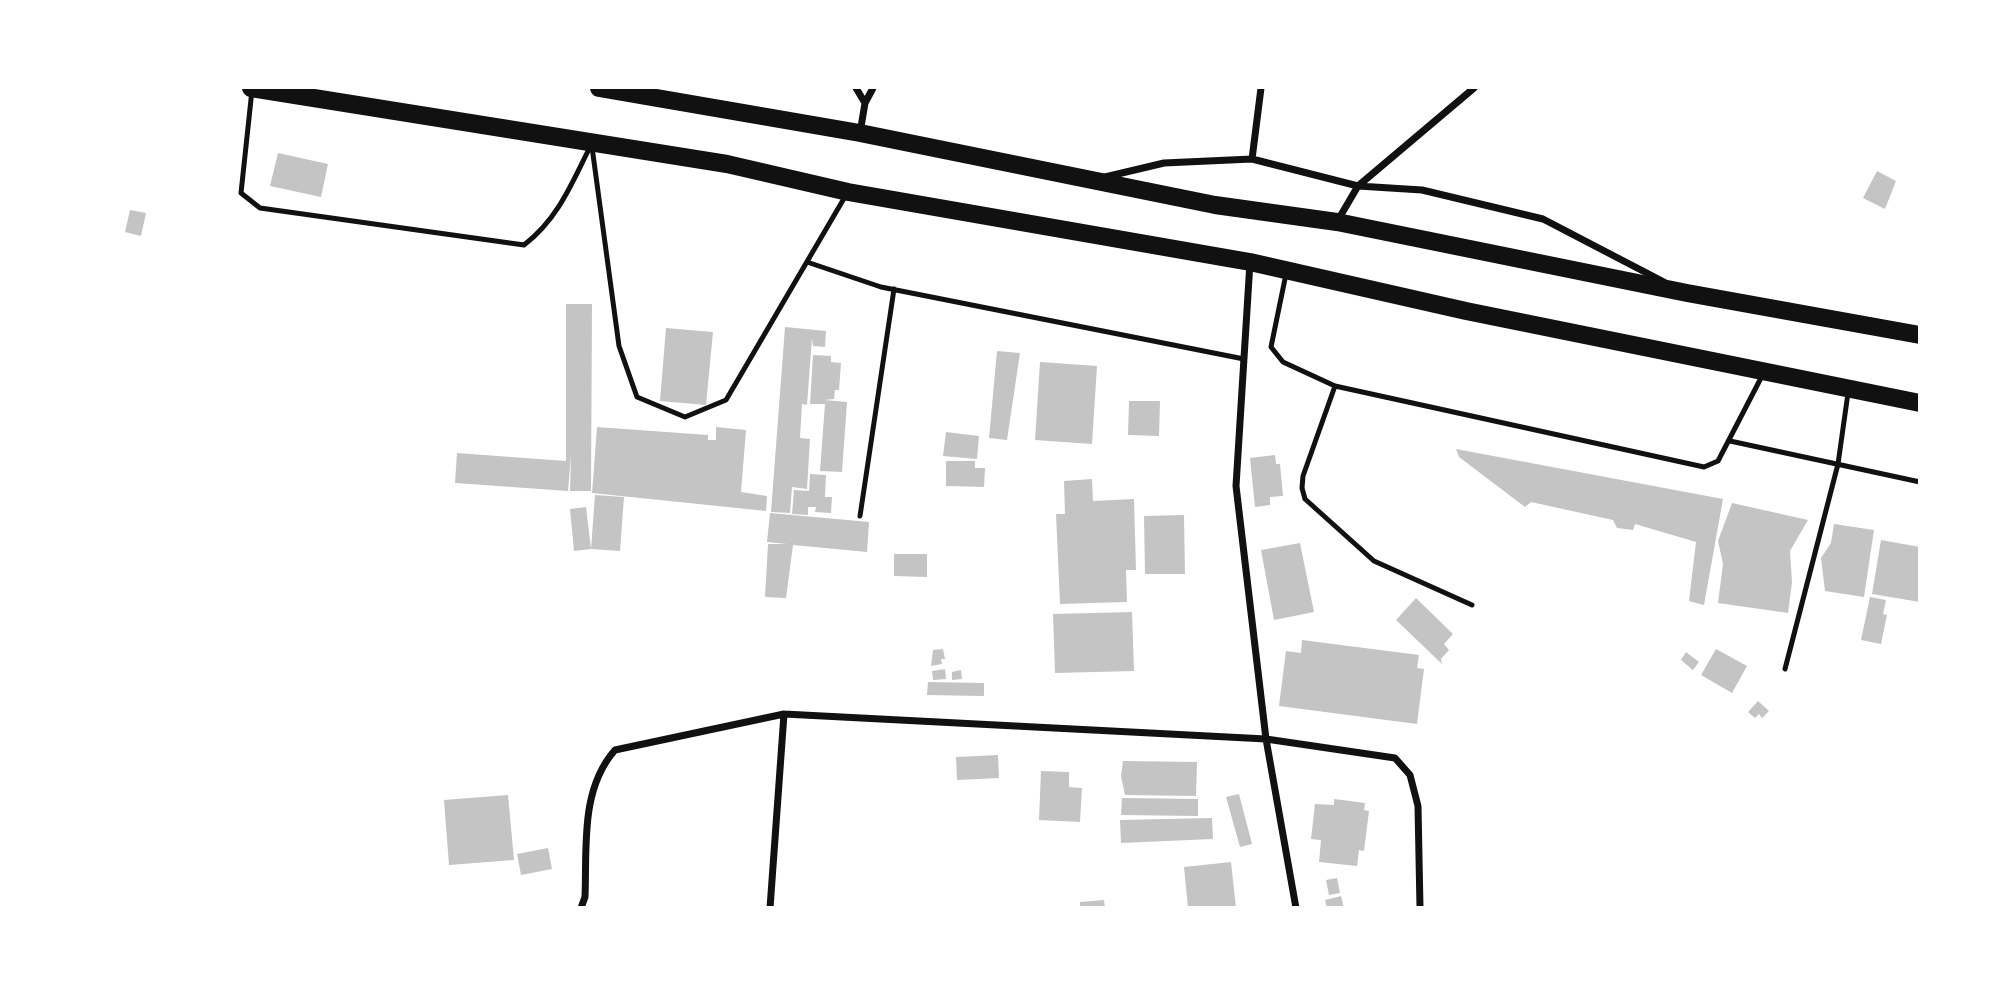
<!DOCTYPE html>
<html>
<head>
<meta charset="utf-8">
<style>
  body { margin:0 }
  #map { position:relative; width:2007px; height:995px; overflow:hidden; background:#fff; font-family:Rubik,sans-serif }
  canvas { display:block }
  .frame { position:absolute; inset:0; border:89px solid #fff; pointer-events:none }
</style>
</head>
<body>
<div id="map">
<canvas width="2007" height="995"></canvas>
<div class="frame"></div>
</div>
<script>
const context = document.querySelector('canvas').getContext('2d');
context.lineJoin = 'round';
function fillPath(path, color) {
  context.fillStyle = color;
  context.fill(path, 'evenodd');
}
function stroke(path, color, width, dash) {
  context.strokeStyle = color;
  context.lineWidth = width;
  context.lineCap = dash ? 'butt' : 'round';
  context.setLineDash(dash || []);
  context.stroke(path);
}
fillPath(new Path2D(`
  M 278,153 L 328,164 L 321,197 L 270,186 Z
  M 1877,171 L 1896,181 L 1885,209 L 1863,198 Z
  M 130,210 L 146,213 L 141,236 L 125,232 Z
  M 566,304 L 592,304 L 591,491 L 570,491 L 571,455 L 568,491 L 455,483 L 457,453 L 566,461 Z
  M 785,327 L 826,331 L 825,347 L 813,346 L 812,338 L 807,405 L 802,404 L 800,438 L 810,439 L 807,489 L 792,487 L 790,513 L 771,512 Z
  M 666,328 L 713,332 L 706,405 L 660,401 Z
  M 997,351 L 1020,353 L 1007,440 L 989,438 Z
  M 813,355 L 831,356 L 831,362 L 841,363 L 839,390 L 835,390 L 834,399 L 824,400 L 847,402 L 842,472 L 820,471 L 825,404 L 810,404 Z
  M 1040,362 L 1097,366 L 1092,444 L 1035,440 Z
  M 1129,401 L 1160,401 L 1159,436 L 1128,435 Z
  M 597,427 L 708,435 L 708,440 L 716,440 L 716,427 L 746,430 L 741,492 L 767,496 L 766,511 L 592,493 Z
  M 946,432 L 979,436 L 977,459 L 943,456 Z
  M 1456,449 L 1723,499 L 1704,605 L 1689,601 L 1696,542 L 1635,524 L 1633,530 L 1617,528 L 1613,520 L 1531,502 L 1525,507 L 1459,457 Z
  M 1275,455 L 1276,464 L 1280,464 L 1283,496 L 1270,497 L 1270,505 L 1255,507 L 1250,458 Z
  M 946,461 L 975,461 L 975,468 L 985,468 L 984,487 L 946,486 Z
  M 810,474 L 826,475 L 825,497 L 832,497 L 831,513 L 815,512 L 816,507 L 808,507 L 808,515 L 792,514 L 794,490 L 809,491 Z
  M 1092,479 L 1093,501 L 1134,499 L 1136,570 L 1126,570 L 1127,602 L 1060,604 L 1056,514 L 1065,514 L 1064,481 Z
  M 595,495 L 624,497 L 620,551 L 591,549 Z
  M 1732,503 L 1808,520 L 1790,551 L 1792,582 L 1788,613 L 1718,603 L 1723,564 L 1718,541 Z
  M 586,507 L 591,549 L 574,551 L 570,509 Z
  M 770,513 L 869,522 L 867,552 L 793,545 L 786,598 L 765,597 L 768,544 L 787,544 L 767,542 Z
  M 1184,515 L 1185,574 L 1145,574 L 1144,516 Z
  M 1834,524 L 1874,530 L 1864,597 L 1825,591 L 1821,558 L 1831,543 Z
  M 1881,540 L 1920,547 L 1920,602 L 1872,594 Z
  M 1300,543 L 1314,612 L 1274,620 L 1261,550 Z
  M 894,554 L 927,554 L 927,577 L 894,576 Z
  M 1870,597 L 1886,600 L 1883,614 L 1887,615 L 1881,644 L 1861,640 Z
  M 1416,598 L 1453,634 L 1444,644 L 1449,650 L 1441,659 L 1442,664 L 1396,620 Z
  M 1132,612 L 1134,671 L 1055,673 L 1053,614 Z
  M 1302,640 L 1419,655 L 1417,668 L 1424,669 L 1417,724 L 1279,706 L 1286,651 L 1301,653 Z
  M 943,649 L 945,659 L 941,659 L 942,664 L 931,666 L 933,650 Z
  M 1716,649 L 1747,666 L 1732,693 L 1701,675 Z
  M 1686,652 L 1699,662 L 1693,670 L 1681,660 Z
  M 945,669 L 946,679 L 933,680 L 932,671 Z
  M 961,670 L 962,679 L 952,680 L 952,672 Z
  M 928,682 L 984,683 L 984,696 L 927,695 Z
  M 1758,701 L 1769,711 L 1762,718 L 1759,714 L 1755,718 L 1748,712 Z
  M 998,755 L 999,778 L 957,780 L 956,757 Z
  M 1123,761 L 1197,762 L 1196,796 L 1125,795 L 1121,776 Z
  M 1041,771 L 1069,772 L 1069,787 L 1082,788 L 1080,822 L 1039,820 Z
  M 1239,794 L 1252,844 L 1240,847 L 1226,797 Z
  M 508,795 L 514,860 L 449,865 L 444,800 Z
  M 1122,798 L 1198,799 L 1198,816 L 1121,815 Z
  M 1334,799 L 1365,803 L 1364,810 L 1369,811 L 1364,851 L 1359,850 L 1357,866 L 1319,862 L 1321,840 L 1311,839 L 1315,804 L 1334,805 Z
  M 1212,818 L 1213,839 L 1121,843 L 1120,820 Z
  M 548,848 L 552,869 L 521,875 L 517,854 Z
  M 1231,862 L 1236,908 L 1188,908 L 1184,867 Z
  M 1337,878 L 1340,893 L 1329,895 L 1326,880 Z
  M 1341,896 L 1344,908 L 1327,908 L 1325,900 Z
  M 1104,900 L 1105,908 L 1080,908 L 1080,902 Z`), '#c4c4c4');
stroke(new Path2D(`
  M 252,90 L 241,193 L 260,208 L 524,245 C 558,219 572,183 590,147
  M 592,147 L 619,346 L 637,397 L 685,417 L 726,400 L 846,195
  M 807,262 L 881,287 L 1244,359
  M 1286,274 L 1271,347 L 1283,362 L 1335,386 L 1704,467 L 1718,461 L 1762,376
  M 1335,386 L 1303,476 L 1302,488 L 1305,499 L 1374,561 L 1472,605
  M 1730,441 L 1920,482
  M 860,516 L 894,289
  M 1785,669 L 1838,464 L 1848,393`), '#111', 5);
stroke(new Path2D(`
  M 856,88 L 865,103
  M 860,133 L 865,103 L 873,88
  M 1252,159 L 1261,88
  M 1105,177 L 1164,163 L 1252,159 L 1358,186 L 1422,190 L 1543,219 L 1664,282
  M 1338,220 L 1358,186 L 1474,88
  M 1250,262 L 1236,486 L 1266,739 L 1296,908
  M 581,908 L 585,897 C 587,847 580,790 615,750 L 784,714 L 1266,739 L 1395,758 L 1410,775 L 1418,806 L 1420,908
  M 770,908 L 784,714`), '#111', 7);
stroke(new Path2D(`
  M 251,88 L 727,164 L 848,192 L 1250,262 L 1466,311 L 1920,403
  M 599,88 L 860,133 L 1215,205 L 1337,222 L 1687,293 L 1920,335`), '#111', 18);
</script>
</body>
</html>
